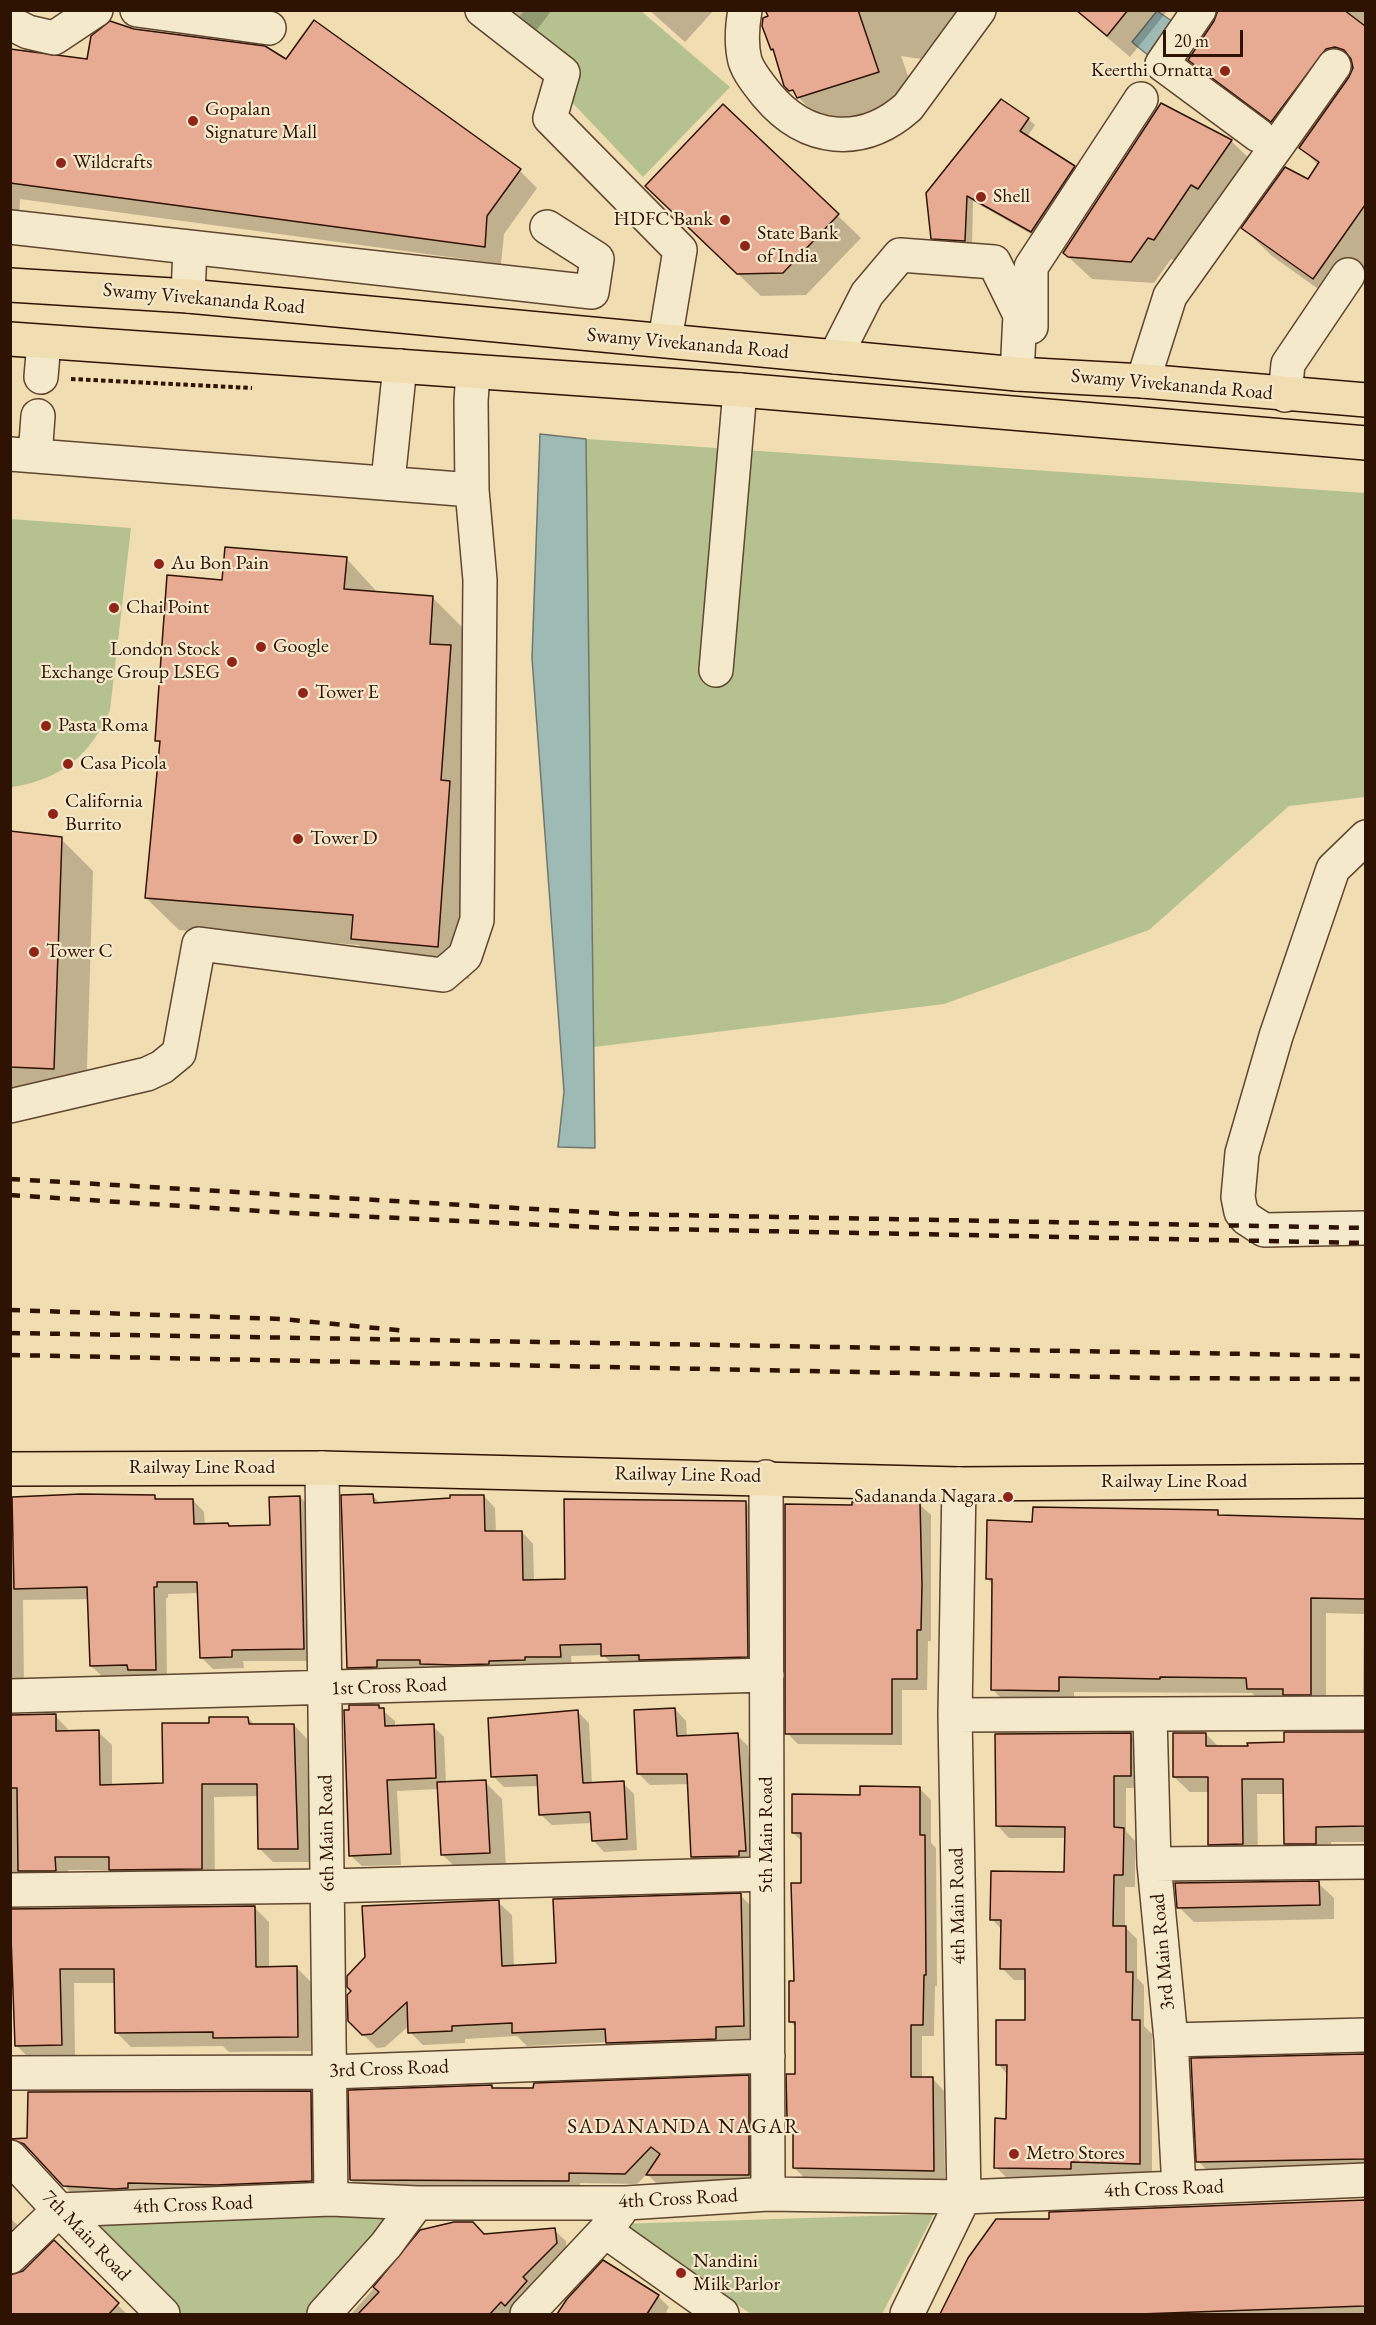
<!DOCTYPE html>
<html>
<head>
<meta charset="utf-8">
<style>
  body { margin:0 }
  #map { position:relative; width:1376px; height:2325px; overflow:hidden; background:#f0ddb1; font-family:"EB Garamond",serif }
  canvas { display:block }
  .frame { position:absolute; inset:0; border:12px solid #2f1302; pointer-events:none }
  .scale { position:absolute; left:1163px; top:30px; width:80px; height:27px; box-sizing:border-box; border:3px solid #2f1302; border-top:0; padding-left:8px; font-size:18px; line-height:21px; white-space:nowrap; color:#2f1302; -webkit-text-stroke:4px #f5e9cc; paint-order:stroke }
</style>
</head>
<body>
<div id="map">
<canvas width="1376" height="2325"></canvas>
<div class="frame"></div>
<div class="scale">20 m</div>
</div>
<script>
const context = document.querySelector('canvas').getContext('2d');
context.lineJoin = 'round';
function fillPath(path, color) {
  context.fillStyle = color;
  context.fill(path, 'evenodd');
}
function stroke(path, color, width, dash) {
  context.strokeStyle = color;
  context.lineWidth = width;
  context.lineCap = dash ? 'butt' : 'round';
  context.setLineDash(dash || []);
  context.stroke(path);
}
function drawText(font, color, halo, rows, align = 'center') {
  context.font = font + ' "EB Garamond",serif';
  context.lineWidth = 4.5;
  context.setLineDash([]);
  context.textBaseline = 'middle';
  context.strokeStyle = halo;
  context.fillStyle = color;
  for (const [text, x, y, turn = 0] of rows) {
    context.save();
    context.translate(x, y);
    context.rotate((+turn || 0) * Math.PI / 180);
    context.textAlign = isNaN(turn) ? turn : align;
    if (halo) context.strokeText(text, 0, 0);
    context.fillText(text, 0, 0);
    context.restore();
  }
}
fillPath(new Path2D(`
  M 524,11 L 641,11 L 730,87 L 643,177 L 565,95 L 514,23 Z
  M 586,439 L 1365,493 L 1365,797 L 1289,806 L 1149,930 L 944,1004 L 594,1047 Z
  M 11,519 L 131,528 L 110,710 C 91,755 61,779 13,787 L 10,787 Z
  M 934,2214 L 882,2314 L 751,2314 L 619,2224 Z
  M 394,2215 L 305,2314 L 177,2314 L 82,2219 Z`), '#b5c28f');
const water = new Path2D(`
  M 1157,11 L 1175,23 L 1149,56 L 1132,42 Z
  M 540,434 L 586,439 L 595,1148 L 558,1147 L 564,1092 L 532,658 Z`);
fillPath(water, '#9dbab4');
stroke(water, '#71776d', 1.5);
fillPath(new Path2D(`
  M 496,10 L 552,10 L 536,31 Z
  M 649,10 L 714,10 L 685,42 Z
  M 969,10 L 961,65 L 901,56 L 922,116 L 842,141 L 786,85 L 776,53 L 772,49 L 767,11 Z
  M 1075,10 L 1168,10 L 1130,57 Z
  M 1219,10 L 1366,10 L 1366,273 L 1342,306 L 1272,256 L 1243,228 L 1309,181 L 1318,165 L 1301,148 L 1218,88 L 1190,60 L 1216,21 Z
  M 314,22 L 520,171 L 537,188 L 504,234 L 501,264 L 20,199 L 19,224 L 10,223 L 10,52 L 88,61 L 134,30 L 286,61 Z
  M 723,106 L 861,238 L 806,295 L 761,296 L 669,208 Z
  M 1028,119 L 1035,125 L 1027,137 L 1080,174 L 1038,238 L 973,201 L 972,247 L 940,245 L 933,238 Z
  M 1231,141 L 1254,163 L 1177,261 L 1171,259 L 1154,283 L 1092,279 L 1064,253 Z
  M 346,558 L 378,593 L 432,597 L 465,630 L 463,659 L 483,679 L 482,814 L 469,979 L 385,971 L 359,945 L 179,930 L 146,898 L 162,745 L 157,740 L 223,581 Z
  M 10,833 L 61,839 L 93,871 L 86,1101 L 10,1097 Z
  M 373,1496 L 381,1504 L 484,1496 L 495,1508 L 496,1533 L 522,1532 L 533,1544 L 534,1581 L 567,1581 L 745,1502 L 757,1514 L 759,1668 L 615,1667 L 603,1655 L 571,1656 L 572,1668 L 360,1679 L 349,1667 Z
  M 155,1497 L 159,1501 L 193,1500 L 204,1512 L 205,1526 L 272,1527 L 300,1497 L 312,1509 L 315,1661 L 243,1661 L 244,1668 L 213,1669 L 201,1657 L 199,1593 L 168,1594 L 168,1598 L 166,1598 L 167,1681 L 103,1677 L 91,1666 L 89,1599 L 23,1600 L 24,1688 L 10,1688 L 10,1503 Z
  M 919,1504 L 931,1515 L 931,1641 L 928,1641 L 927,1690 L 902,1690 L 902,1745 L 798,1744 L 787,1733 L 786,1506 Z
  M 1217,1512 L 1222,1517 L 1366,1521 L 1366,1697 L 1363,1694 L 1364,1614 L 1326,1613 L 1326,1710 L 1264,1704 L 1252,1693 L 1074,1692 L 1074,1706 L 1008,1705 L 992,1689 L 993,1585 L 987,1578 L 1034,1523 Z
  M 378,1706 L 395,1721 L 395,1727 L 433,1726 L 444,1737 L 446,1783 L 485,1782 L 502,1799 L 506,1869 L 459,1871 L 442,1854 L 439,1789 L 397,1791 L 401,1865 L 362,1866 L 350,1855 Z
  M 675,1709 L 686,1721 L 687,1737 L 737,1735 L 748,1746 L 756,1861 L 703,1868 L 692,1857 L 689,1784 L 650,1785 L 639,1774 Z
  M 578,1712 L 589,1723 L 592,1784 L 623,1783 L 634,1794 L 637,1850 L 604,1852 L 593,1840 L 592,1823 L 552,1825 L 540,1814 L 539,1786 L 504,1787 L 493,1776 Z
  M 55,1716 L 68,1729 L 68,1732 L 98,1732 L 112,1745 L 112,1787 L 165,1785 L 211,1724 L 248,1718 L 255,1725 L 294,1725 L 307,1739 L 310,1862 L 273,1862 L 260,1849 L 259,1796 L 214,1797 L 215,1882 L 124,1883 L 111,1870 L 68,1870 L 68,1883 L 10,1877 L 10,1727 Z
  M 1366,1733 L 1366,1842 L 1331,1842 L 1331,1859 L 1301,1859 L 1285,1843 L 1285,1794 L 1257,1794 L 1258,1859 L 1225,1860 L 1209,1844 L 1209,1792 L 1190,1792 L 1174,1777 L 1206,1734 L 1220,1748 L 1285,1744 L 1285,1734 Z
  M 1130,1734 L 1142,1747 L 1142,1788 L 1126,1788 L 1126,1831 L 1135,1841 L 1135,1887 L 1125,1887 L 1125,1927 L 1137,1939 L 1137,1978 L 1144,1985 L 1144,2026 L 1152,2034 L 1152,2175 L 1082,2174 L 1082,2180 L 1008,2179 L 996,2167 L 1008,2120 L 1008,2075 L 998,2064 L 1026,2022 L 1027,1980 L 1014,1980 L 1002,1968 L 1002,1930 L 992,1919 L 1066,1873 L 1066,1838 L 1009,1838 L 997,1825 Z
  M 919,1788 L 931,1800 L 931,1843 L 936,1848 L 937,1986 L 935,1986 L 934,2036 L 922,2036 L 922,2079 L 933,2079 L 944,2091 L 945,2182 L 806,2179 L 794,2168 L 794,2125 L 788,2119 L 796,2075 L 796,2027 L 790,2021 L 796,1982 L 803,1884 L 803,1842 L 793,1833 L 862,1796 Z
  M 1318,1883 L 1334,1898 L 1334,1919 L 1194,1922 L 1179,1907 Z
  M 740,1895 L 753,1908 L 757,2039 L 729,2040 L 728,2052 L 621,2056 L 608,2042 L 527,2046 L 517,2036 L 465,2039 L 465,2043 L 423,2045 L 410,2032 L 410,2025 L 385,2047 L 377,2048 L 349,2021 L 498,1902 L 512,1915 L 514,1967 L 558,1965 Z
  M 254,1907 L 269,1922 L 269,1968 L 297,1968 L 311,1982 L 312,2051 L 229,2052 L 223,2046 L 131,2047 L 117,2033 L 116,1983 L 74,1983 L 75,2059 L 30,2059 L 16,2045 L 15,1988 L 10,1988 L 10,1910 Z
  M 1366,2055 L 1366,2170 L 1209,2172 L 1198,2161 L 1192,2060 Z
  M 748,2077 L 760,2088 L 760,2185 L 659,2186 L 647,2174 L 637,2184 L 580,2183 L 580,2192 L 362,2191 L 351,2180 L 492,2086 L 495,2090 L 535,2090 Z
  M 310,2092 L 322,2104 L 323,2192 L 75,2197 L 35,2154 L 28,2150 L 16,2149 L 10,2143 L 10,2140 L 29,2140 Z
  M 1327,2202 L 1366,2203 L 1366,2314 L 942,2314 L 969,2259 L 1050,2220 Z
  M 10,2218 L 33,2240 L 10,2264 Z
  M 554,2230 L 566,2241 L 567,2255 L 511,2314 L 351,2314 L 401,2258 L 484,2235 Z
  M 54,2243 L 127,2314 L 10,2314 L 10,2277 L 16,2276 Z
  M 658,2296 L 669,2307 L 666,2312 L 670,2314 L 559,2314 L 568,2300 Z`), '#0003');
const building = new Path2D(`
  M 765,10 L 858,10 L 879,72 L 797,98 L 793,90 L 789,91 L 784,86 L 773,49 L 771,50 L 762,26 L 763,18 L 768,16 Z
  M 1076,10 L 1128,10 L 1107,36 Z
  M 1218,10 L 1344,10 L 1365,26 L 1365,205 L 1313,279 L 1241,228 L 1285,167 L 1308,179 L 1319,162 L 1299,148 L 1349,77 L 1353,68 L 1351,59 L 1344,50 L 1335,47 L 1326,49 L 1271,122 L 1188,60 L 1214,21 Z
  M 314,20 L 521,169 L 487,216 L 485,247 L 10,183 L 10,49 L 87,59 L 91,36 L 110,21 L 134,29 L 265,46 L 286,59 Z
  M 1001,99 L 1029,118 L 1020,131 L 1075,166 L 1031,232 L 967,196 L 965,241 L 931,239 L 926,193 Z
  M 1161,103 L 1232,140 L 1198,189 L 1191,185 L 1154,240 L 1148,238 L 1131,262 L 1068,257 L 1063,253 Z
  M 723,104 L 839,214 L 783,273 L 737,274 L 645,186 Z
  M 225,547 L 347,557 L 344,589 L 433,596 L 430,644 L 451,645 L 441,780 L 450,781 L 438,947 L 351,939 L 353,915 L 145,898 L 160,741 L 155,741 L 167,575 L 222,580 Z
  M 10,831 L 62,837 L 54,1069 L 10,1067 Z
  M 81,1494 L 155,1495 L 155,1499 L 193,1499 L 194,1524 L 228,1523 L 229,1526 L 270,1525 L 269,1497 L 300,1496 L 304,1649 L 232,1650 L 232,1657 L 200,1658 L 197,1582 L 157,1582 L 157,1587 L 154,1587 L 156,1670 L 128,1670 L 127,1665 L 90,1666 L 87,1587 L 14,1589 L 12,1497 Z
  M 373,1494 L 374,1503 L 450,1498 L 450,1495 L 484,1495 L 485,1531 L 522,1531 L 523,1580 L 565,1579 L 564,1499 L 746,1501 L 748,1657 L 639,1660 L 639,1655 L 601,1656 L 601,1644 L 560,1645 L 561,1657 L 525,1657 L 525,1660 L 489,1661 L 489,1664 L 455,1665 L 420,1664 L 420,1660 L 377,1660 L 377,1667 L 347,1668 L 341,1495 Z
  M 852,1502 L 920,1502 L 922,1585 L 921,1630 L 917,1630 L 917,1679 L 892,1679 L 892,1734 L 785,1734 L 785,1504 L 852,1505 Z
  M 1033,1507 L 1218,1510 L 1218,1515 L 1365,1519 L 1365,1599 L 1311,1598 L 1311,1695 L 1283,1695 L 1283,1689 L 1247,1689 L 1246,1678 L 1160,1677 L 1160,1679 L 1059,1677 L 1059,1691 L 991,1690 L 992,1579 L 986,1579 L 987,1520 L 1032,1522 Z
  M 349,1705 L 379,1705 L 379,1708 L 384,1708 L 385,1726 L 434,1724 L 436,1778 L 387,1780 L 391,1854 L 349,1856 L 344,1710 L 349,1710 Z
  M 675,1708 L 677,1736 L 738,1733 L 746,1851 L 739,1851 L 739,1856 L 691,1857 L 687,1774 L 637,1774 L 634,1710 Z
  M 578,1710 L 583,1783 L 624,1781 L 627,1839 L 592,1841 L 590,1812 L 539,1815 L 537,1775 L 491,1777 L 488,1718 Z
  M 56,1714 L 56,1731 L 99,1730 L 100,1785 L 163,1783 L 162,1723 L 209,1723 L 209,1717 L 248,1717 L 249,1724 L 294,1724 L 298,1849 L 258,1849 L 257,1784 L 202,1784 L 202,1869 L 109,1870 L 109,1857 L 55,1857 L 56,1871 L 18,1871 L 17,1788 L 11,1788 L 10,1715 Z
  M 1284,1732 L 1365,1732 L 1365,1826 L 1316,1827 L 1316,1844 L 1284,1844 L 1283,1779 L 1242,1779 L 1243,1844 L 1208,1845 L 1208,1777 L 1173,1777 L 1173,1733 L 1206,1733 L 1206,1746 L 1248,1746 L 1247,1743 L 1284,1742 Z
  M 1131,1733 L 1131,1776 L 1114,1776 L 1114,1827 L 1124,1828 L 1123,1875 L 1114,1875 L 1113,1926 L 1126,1926 L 1126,1972 L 1133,1972 L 1132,2020 L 1140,2020 L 1140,2164 L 1071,2162 L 1071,2169 L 994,2168 L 995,2118 L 1006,2119 L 1007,2065 L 996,2065 L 996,2020 L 1025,2020 L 1025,1969 L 1000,1969 L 1001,1920 L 990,1920 L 991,1871 L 1064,1872 L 1065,1827 L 996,1826 L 995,1734 Z
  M 486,1780 L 490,1853 L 441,1855 L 437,1782 Z
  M 860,1786 L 920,1787 L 920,1835 L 925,1835 L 926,1975 L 924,1975 L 923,2025 L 911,2025 L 911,2077 L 933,2077 L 934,2171 L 793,2168 L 793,2119 L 787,2119 L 786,2074 L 795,2074 L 795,2022 L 789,2022 L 789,1981 L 794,1981 L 791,1883 L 801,1883 L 801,1833 L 792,1833 L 792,1794 L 860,1795 Z
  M 1319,1881 L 1320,1905 L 1177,1908 L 1175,1883 Z
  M 741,1893 L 744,2026 L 716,2027 L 716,2039 L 606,2043 L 605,2029 L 512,2033 L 512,2023 L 452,2026 L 452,2031 L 408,2033 L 407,2002 L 372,2034 L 362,2035 L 348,2021 L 347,1995 L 351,1991 L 347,1987 L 347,1976 L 365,1957 L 362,1906 L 499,1900 L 502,1966 L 556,1963 L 553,1899 Z
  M 255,1906 L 256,1967 L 297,1966 L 298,2037 L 213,2038 L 213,2032 L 115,2033 L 114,1969 L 60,1969 L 62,2045 L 15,2046 L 10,1909 Z
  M 1365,2054 L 1365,2159 L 1196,2162 L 1191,2058 Z
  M 749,2075 L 749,2175 L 646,2175 L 660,2154 L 651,2147 L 625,2174 L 569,2173 L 569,2181 L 350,2180 L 348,2090 L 492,2085 L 492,2088 L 533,2088 L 534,2083 Z
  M 311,2091 L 312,2181 L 216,2185 L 128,2183 L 128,2188 L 115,2189 L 63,2186 L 24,2144 L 10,2139 L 27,2138 L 28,2092 Z
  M 1365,2200 L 1365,2306 L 1139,2314 L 940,2314 L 968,2258 L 996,2219 L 1049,2219 L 1049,2212 Z
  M 454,2222 L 473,2222 L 484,2234 L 555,2228 L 557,2243 L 523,2277 L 527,2281 L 505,2306 L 501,2302 L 490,2314 L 358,2314 L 379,2292 L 373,2287 L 420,2230 Z
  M 54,2240 L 119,2303 L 109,2314 L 10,2314 L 10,2275 L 23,2271 Z
  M 603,2260 L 659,2295 L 647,2314 L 557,2314 L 567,2299 Z`);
fillPath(building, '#e7aa93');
stroke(building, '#2f1302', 1.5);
const minor = new Path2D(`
  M 137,10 L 269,28
  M 482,10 L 563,73 L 550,118 L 680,250 L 665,340
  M 745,10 C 742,27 741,45 745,61 C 749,73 759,85 767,95 C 806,142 862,148 908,107 L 979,10
  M 1199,10 L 1162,64 L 1258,135
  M 10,23 L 28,32 L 54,38 L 96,10
  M 10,227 L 592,292 L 597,259 L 547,227
  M 188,296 L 190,247
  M 1031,327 L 1031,267 L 1141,99
  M 835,357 L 867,294 L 900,255 L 994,262 L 1020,315 L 1017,374
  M 41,377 L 44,342
  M 1143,381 L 1170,296 L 1334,66
  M 1285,395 L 1288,364 L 1348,275
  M 10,454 L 472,490
  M 35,456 L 38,416
  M 388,481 L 400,366
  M 716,670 L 740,390
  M 1366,837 L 1333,869 L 1276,1036 L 1242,1153 L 1238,1197 L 1241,1212 L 1247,1219 L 1264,1230 L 1366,1228
  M 10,1106 L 147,1074 L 162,1067 L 179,1053 L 199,944 L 443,975 L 465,956 L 477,920 L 480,580 L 472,490 L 471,401 L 473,372
  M 322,1468 L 331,2199
  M 766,1477 L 768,2194
  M 10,1696 L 767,1675
  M 955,1715 L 1366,1713
  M 1150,1716 L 1154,1864 L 1171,2040 L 1179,2188
  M 1154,1864 L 1366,1862
  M 10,1890 L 328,1886 L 767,1874
  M 1171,2040 L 1366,2035
  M 10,2073 L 330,2072 L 768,2056
  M 10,2157 L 59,2210 L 163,2314
  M 626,2203 L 605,2231 L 722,2314
  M 10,2257 L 59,2210 L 331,2199 L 417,2203 L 626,2203 L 768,2194 L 964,2197 L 1366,2180
  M 324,2314 L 386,2245 L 417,2203
  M 527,2314 L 605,2231
  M 907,2314 L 964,2197 L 955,1715 L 959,1484`);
const major = new Path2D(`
  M 10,285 L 188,296 L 1017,374 L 1143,381 L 1366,400
  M 10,339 L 740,390 L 1366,443
  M 10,1469 L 322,1468 L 959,1484 L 1366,1481`);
stroke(minor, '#5f462e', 36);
stroke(major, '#2f1302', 36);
stroke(new Path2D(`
  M 71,379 L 252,388`), '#2f1302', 4, [4.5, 3]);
stroke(minor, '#f5e9cc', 33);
stroke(major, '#f0ddb1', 33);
stroke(new Path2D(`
  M 10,1179 L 621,1214 L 1366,1228
  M 10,1195 L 291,1213 L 611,1228 L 1366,1243
  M 10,1310 L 282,1319 L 407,1331
  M 10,1333 L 1366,1356
  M 10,1355 L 1157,1378 L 1366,1379`), '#2f1302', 4.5, [10, 10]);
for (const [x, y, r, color] of [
  [1225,71,6,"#8f2418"],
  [193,121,6,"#8f2418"],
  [61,163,6,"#8f2418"],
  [981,197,6,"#8f2418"],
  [725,220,6,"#8f2418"],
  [745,246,6,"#8f2418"],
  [159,564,6,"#8f2418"],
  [114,608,6,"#8f2418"],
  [261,647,6,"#8f2418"],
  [232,662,6,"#8f2418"],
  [303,693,6,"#8f2418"],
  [46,726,6,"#8f2418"],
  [68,764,6,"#8f2418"],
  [53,814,6,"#8f2418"],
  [298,839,6,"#8f2418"],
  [34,952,6,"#8f2418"],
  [1008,1497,6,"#8f2418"],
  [1014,2154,6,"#8f2418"],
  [681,2273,6,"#8f2418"]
]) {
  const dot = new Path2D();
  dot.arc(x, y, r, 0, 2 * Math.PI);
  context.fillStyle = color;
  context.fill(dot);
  stroke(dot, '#f5e9cc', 2);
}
drawText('20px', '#2f1302', '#f5e9cc', [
  ["Keerthi Ornatta",1213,71,"right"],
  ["Gopalan",205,110],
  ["Signature Mall",205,133],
  ["Wildcrafts",73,163],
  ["Shell",993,197],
  ["HDFC Bank",713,220,"right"],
  ["State Bank",757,234],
  ["of India",757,257],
  ["Au Bon Pain",171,564],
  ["Chai Point",126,608],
  ["Google",273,647],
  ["London Stock",220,650,"right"],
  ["Exchange Group LSEG",220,673,"right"],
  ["Tower E",315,693],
  ["Pasta Roma",58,726],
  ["Casa Picola",80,764],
  ["California",65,802],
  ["Burrito",65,825],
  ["Tower D",310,839],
  ["Tower C",46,952],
  ["Sadananda Nagara",996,1497,"right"],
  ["Metro Stores",1026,2154],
  ["Nandini",693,2262],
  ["Milk Parlor",693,2285]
], 'left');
drawText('20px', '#2f1302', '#f5e9cc', [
  ["Swamy Vivekananda Road",204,299,5],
  ["Swamy Vivekananda Road",688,344,5],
  ["Swamy Vivekananda Road",1172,385,5],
  ["Railway Line Road",202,1468],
  ["Railway Line Road",688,1475,1],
  ["Railway Line Road",1174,1482],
  ["1st Cross Road",389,1687,-2],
  ["6th Main Road",327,1833,-91],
  ["5th Main Road",767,1835,-90],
  ["4th Main Road",958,1906,-91],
  ["3rd Main Road",1163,1952,-95],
  ["3rd Cross Road",389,2069,-2],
  ["4th Cross Road",1164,2189,-2],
  ["4th Cross Road",678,2199,-3],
  ["4th Cross Road",193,2205,-2],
  ["7th Main Road",86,2236,46]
]);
context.letterSpacing = '1.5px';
drawText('21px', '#2f1302', '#f5e9cc', [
  ["SADANANDA NAGAR",684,2127]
]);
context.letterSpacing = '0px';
</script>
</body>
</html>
